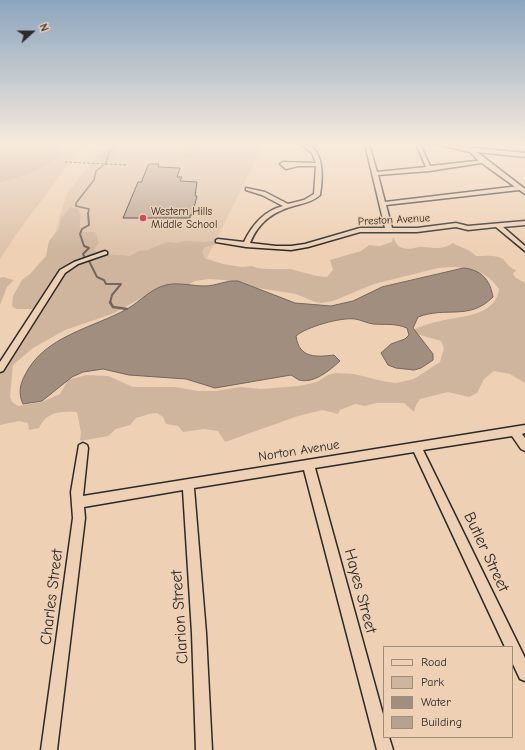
<!DOCTYPE html>
<html>
<head>
<meta charset="utf-8">
<style>
  body { margin:0 }
  #map { position:relative; width:525px; height:750px; overflow:hidden; background:#eed0b4; font-family:"Comic Neue",sans-serif }
  canvas { display:block }
  .legend { position:absolute; left:383px; top:646px; width:130px; height:92px; box-sizing:border-box; background:#eed0b4; border:1px solid #a08e7d; margin:0; padding:5px 7px; list-style:none; font-size:12px; color:#2b2b2b }
  .legend li { display:flex; align-items:center; gap:8px; height:20px }
  .legend b { width:20px; border:1px solid #a08e7d }
  .north { position:absolute; left:12px; top:12px; width:40px; height:40px; -webkit-text-stroke:3px #eed0b4; paint-order:stroke; rotate:69deg; font-size:11px; font-weight:700; line-height:16px; text-align:center; color:#2b2b2b }
  .north::after { content:''; display:block; margin:auto; width:14px; height:18px; background:#2b2b2b; clip-path:polygon(50% 0,100% 100%,50% 72%,0 100%) }
</style>
</head>
<body>
<div id="map">
<canvas width="525" height="750"></canvas>
<ul class="legend">
<li><b style="height:5px;background:#eed0b4"></b>Road</li>
<li><b style="height:11px;background:#cfb59e"></b>Park</li>
<li><b style="height:11px;background:#a28e7e"></b>Water</li>
<li><b style="height:11px;background:#b8a28f"></b>Building</li>
</ul>
<div class="north">N</div>
</div>
<script>
const context = document.querySelector('canvas').getContext('2d');
context.lineJoin = 'round';
function fillPath(path, color) {
  context.fillStyle = color;
  context.fill(path, 'evenodd');
}
function stroke(path, color, width, dash) {
  context.strokeStyle = color;
  context.lineWidth = width;
  context.lineCap = dash ? 'butt' : 'round';
  context.setLineDash(dash || []);
  context.stroke(path);
}
function drawText(font, color, halo, rows, align = 'center') {
  context.font = font + ' "Comic Neue",sans-serif';
  context.lineWidth = 3;
  context.setLineDash([]);
  context.textBaseline = 'middle';
  context.strokeStyle = halo;
  context.fillStyle = color;
  for (const [text, x, y, turn = 0] of rows) {
    context.save();
    context.translate(x, y);
    context.rotate((+turn || 0) * Math.PI / 180);
    context.textAlign = isNaN(turn) ? turn : align;
    if (halo) context.strokeText(text, 0, 0);
    context.fillText(text, 0, 0);
    context.restore();
  }
}
fillPath(new Path2D(`
  M 0,144 L 84,144 L 17,233 L 0,259 Z
  M 107,144 L 264,144 L 196,280 L 111,281 L 52,243 L 67,193 Z`), '#dec2a9');
fillPath(new Path2D(`
  M 61,144 C 65,165 16,179 0,182 L 0,148 Z
  M 109,144 L 123,144 L 109,162 L 100,162 L 100,160 L 95,157 Z
  M 192,146 L 200,148 L 204,151 L 204,153 C 197,159 183,160 177,152 L 180,149 Z
  M 70,207 L 78,209 C 82,217 79,224 80,232 L 95,232 L 99,243 L 95,248 L 96,255 L 105,254 L 130,256 L 139,251 L 148,250 L 167,242 L 178,243 L 184,241 L 203,242 L 215,241 L 220,243 L 205,247 L 202,251 L 204,258 L 223,264 L 242,267 L 252,266 L 257,268 L 268,269 L 290,269 L 317,276 L 327,277 L 333,270 L 330,260 L 361,251 L 369,245 L 380,246 L 392,242 L 393,237 C 396,242 397,247 403,248 C 408,250 414,248 419,247 C 432,246 439,252 453,243 C 463,249 466,247 476,256 C 484,256 498,254 504,260 C 507,264 510,268 516,270 L 513,274 L 516,278 L 525,283 L 525,383 L 510,374 L 494,371 L 484,379 L 477,393 L 469,397 L 448,392 L 420,399 L 416,405 L 414,412 L 404,403 L 376,403 L 365,406 L 355,404 L 340,410 L 338,414 L 322,410 L 298,416 L 225,442 L 218,431 L 204,429 L 183,432 L 178,426 L 166,424 L 163,417 L 157,413 L 149,414 L 136,418 L 130,425 L 116,429 L 108,436 L 80,441 L 81,432 L 77,412 C 61,411 46,412 39,428 L 29,430 L 28,423 L 19,421 L 0,425 L 0,363 L 35,309 L 16,309 L 12,306 L 13,296 L 22,280 L 30,274 L 46,256 L 49,241 L 59,229 L 61,219 ZM 450,267 C 472,267 486,271 499,289 C 498,295 496,301 491,305 C 478,317 456,317 440,321 C 430,323 421,326 413,330 L 417,334 L 441,341 L 444,348 L 440,362 L 414,379 L 396,383 L 382,381 L 354,374 L 336,373 L 328,375 L 317,382 L 299,386 L 261,389 L 241,387 L 216,391 L 198,391 L 175,387 L 133,387 L 108,376 L 86,375 L 68,380 L 60,394 L 42,402 L 18,406 L 12,402 L 10,397 L 13,365 L 33,348 L 65,330 L 112,314 L 147,295 L 171,294 L 195,281 L 209,279 L 225,280 L 258,288 L 296,294 L 315,302 L 321,303 L 333,301 L 374,284 L 438,268 Z
  M 3,277 L 14,280 L 7,287 L 0,305 L 0,278 Z`), '#cfb59e');
const water = new Path2D(`
  M 464,268 C 482,270 490,280 493,297 C 469,321 447,306 418,317 L 413,328 L 433,354 L 433,360 L 421,368 L 414,370 L 396,368 L 388,365 L 381,353 L 391,344 L 405,339 L 409,335 L 407,328 C 395,323 385,325 373,324 C 367,323 361,320 355,319 C 341,317 306,327 296,336 C 299,359 317,357 334,355 L 340,361 C 330,370 314,384 299,380 C 297,379 293,376 291,375 L 215,388 L 186,379 L 129,375 L 103,369 L 83,372 L 72,377 L 42,401 L 23,404 C 18,394 20,384 25,375 C 44,336 93,328 127,309 C 141,301 150,289 166,285 C 177,282 193,286 205,286 C 216,286 226,280 238,281 L 295,303 L 331,306 L 353,301 L 382,287 Z`);
fillPath(water, '#a28e7e');
stroke(water, '#72665d', 1);
stroke(new Path2D(`
  M 88,214 L 89,209 L 76,206 L 76,203 L 94,180 L 96,171 L 106,163 L 109,152 L 118,144`), '#72665d', 1.5);
stroke(new Path2D(`
  M 84,256 L 83,254 L 89,248 L 84,246 L 80,234 L 82,229 L 89,225 L 88,213
  M 89,261 L 97,277 L 104,280 L 106,284 L 121,284 L 112,295 L 110,303`), '#72665d', 2);
stroke(new Path2D(`
  M 110,302 L 113,307 L 127,309`), '#72665d', 2.5);
const building = new Path2D(`
  M 149,164 L 159,164 L 158,167 L 180,168 L 177,177 L 182,177 L 180,181 L 197,182 L 195,196 L 197,196 L 192,215 L 190,215 L 190,218 L 123,218 L 138,182 L 141,182 Z`);
fillPath(building, '#b8a28f');
stroke(building, '#2b2b2b', 1);
const street = new Path2D(`
  M 301,144 C 325,144 323,178 320,195 C 314,201 305,203 297,205 C 274,211 259,221 250,243 L 276,246 L 291,246 L 305,244 L 360,228 L 385,228 L 365,144 L 369,144 L 377,172 L 426,167 L 416,144 L 420,144 L 430,166 L 485,160 L 488,162 L 429,171 L 378,175 L 385,202 L 519,186 L 522,188 L 519,190 L 386,205 L 392,228 L 417,228 L 456,223 L 468,226 L 525,221 L 525,225 L 503,227 L 525,246 L 525,251 L 496,227 L 468,230 L 456,227 L 417,232 L 360,232 L 308,247 L 291,250 L 246,247 L 216,242 L 216,240 L 218,239 L 244,242 C 252,225 264,211 283,206 L 262,195 L 246,190 L 246,188 L 265,192 L 288,204 L 304,200 L 314,194 L 316,166 L 298,166 L 286,169 L 280,164 L 283,162 L 316,163 L 312,153 Z
  M 105,251 L 107,252 L 107,254 L 78,264 L 65,273 L 3,371 L 0,372 L 0,362 L 60,270 L 74,262 Z
  M 525,425 L 525,433 L 522,434 L 525,438 L 525,451 L 521,449 L 512,436 L 423,450 L 525,658 L 525,681 L 520,679 L 512,662 L 512,647 L 505,647 L 414,452 L 315,468 L 384,718 L 384,737 L 389,737 L 393,750 L 377,750 L 304,470 L 194,488 L 206,633 L 212,750 L 196,750 L 192,633 L 183,490 L 84,507 L 85,518 L 57,750 L 41,750 L 73,518 L 71,492 L 79,445 L 83,443 L 87,445 L 88,448 L 83,496 Z`);
const secondary = new Path2D(`
  M 436,144 L 448,144 L 464,147 L 525,153 L 525,157 L 477,152 L 525,189 L 525,194 L 479,161 L 470,152 Z`);
stroke(street, '#2b2b2b', 3);
stroke(secondary, '#2b2b2b', 3);
stroke(new Path2D(`
  M 65,162 L 127,165`), '#2b2b2b', 1, [2.5, 2]);
fillPath(street, '#eed0b4');
fillPath(secondary, '#eed0b4');
const sky = context.createLinearGradient(0, 0, 0, 249);
sky.addColorStop(0, '#8ca5be');
sky.addColorStop(0.58, '#f7eadd');
sky.addColorStop(1, '#f7eadd00');
context.fillStyle = sky;
context.fillRect(0, 0, 525, 249);
for (const [x, y, r, color] of [
  [143,218,4,"#d1495b"]
]) {
  const dot = new Path2D();
  dot.arc(x, y, r, 0, 2 * Math.PI);
  context.fillStyle = color;
  context.fill(dot);
  stroke(dot, '#eed0b4', 1.5);
}
drawText('11px', '#2b2b2b', '#eed0b4', [
  ["Western Hills",151,212],
  ["Middle School",151,225]
], 'left');
drawText('11px', '#2b2b2b', '#eed0b4', [
  ["Preston Avenue",394,220,-3]
]);
drawText('13px', '#2b2b2b', '#eed0b4', [
  ["Norton Avenue",299,451,-9]
]);
drawText('16px', '#2b2b2b', '#eed0b4', [
  ["Butler Street",486,552,65],
  ["Hayes Street",360,591,75],
  ["Charles Street",52,597,-83],
  ["Clarion Street",180,617,-94]
]);
</script>
</body>
</html>
